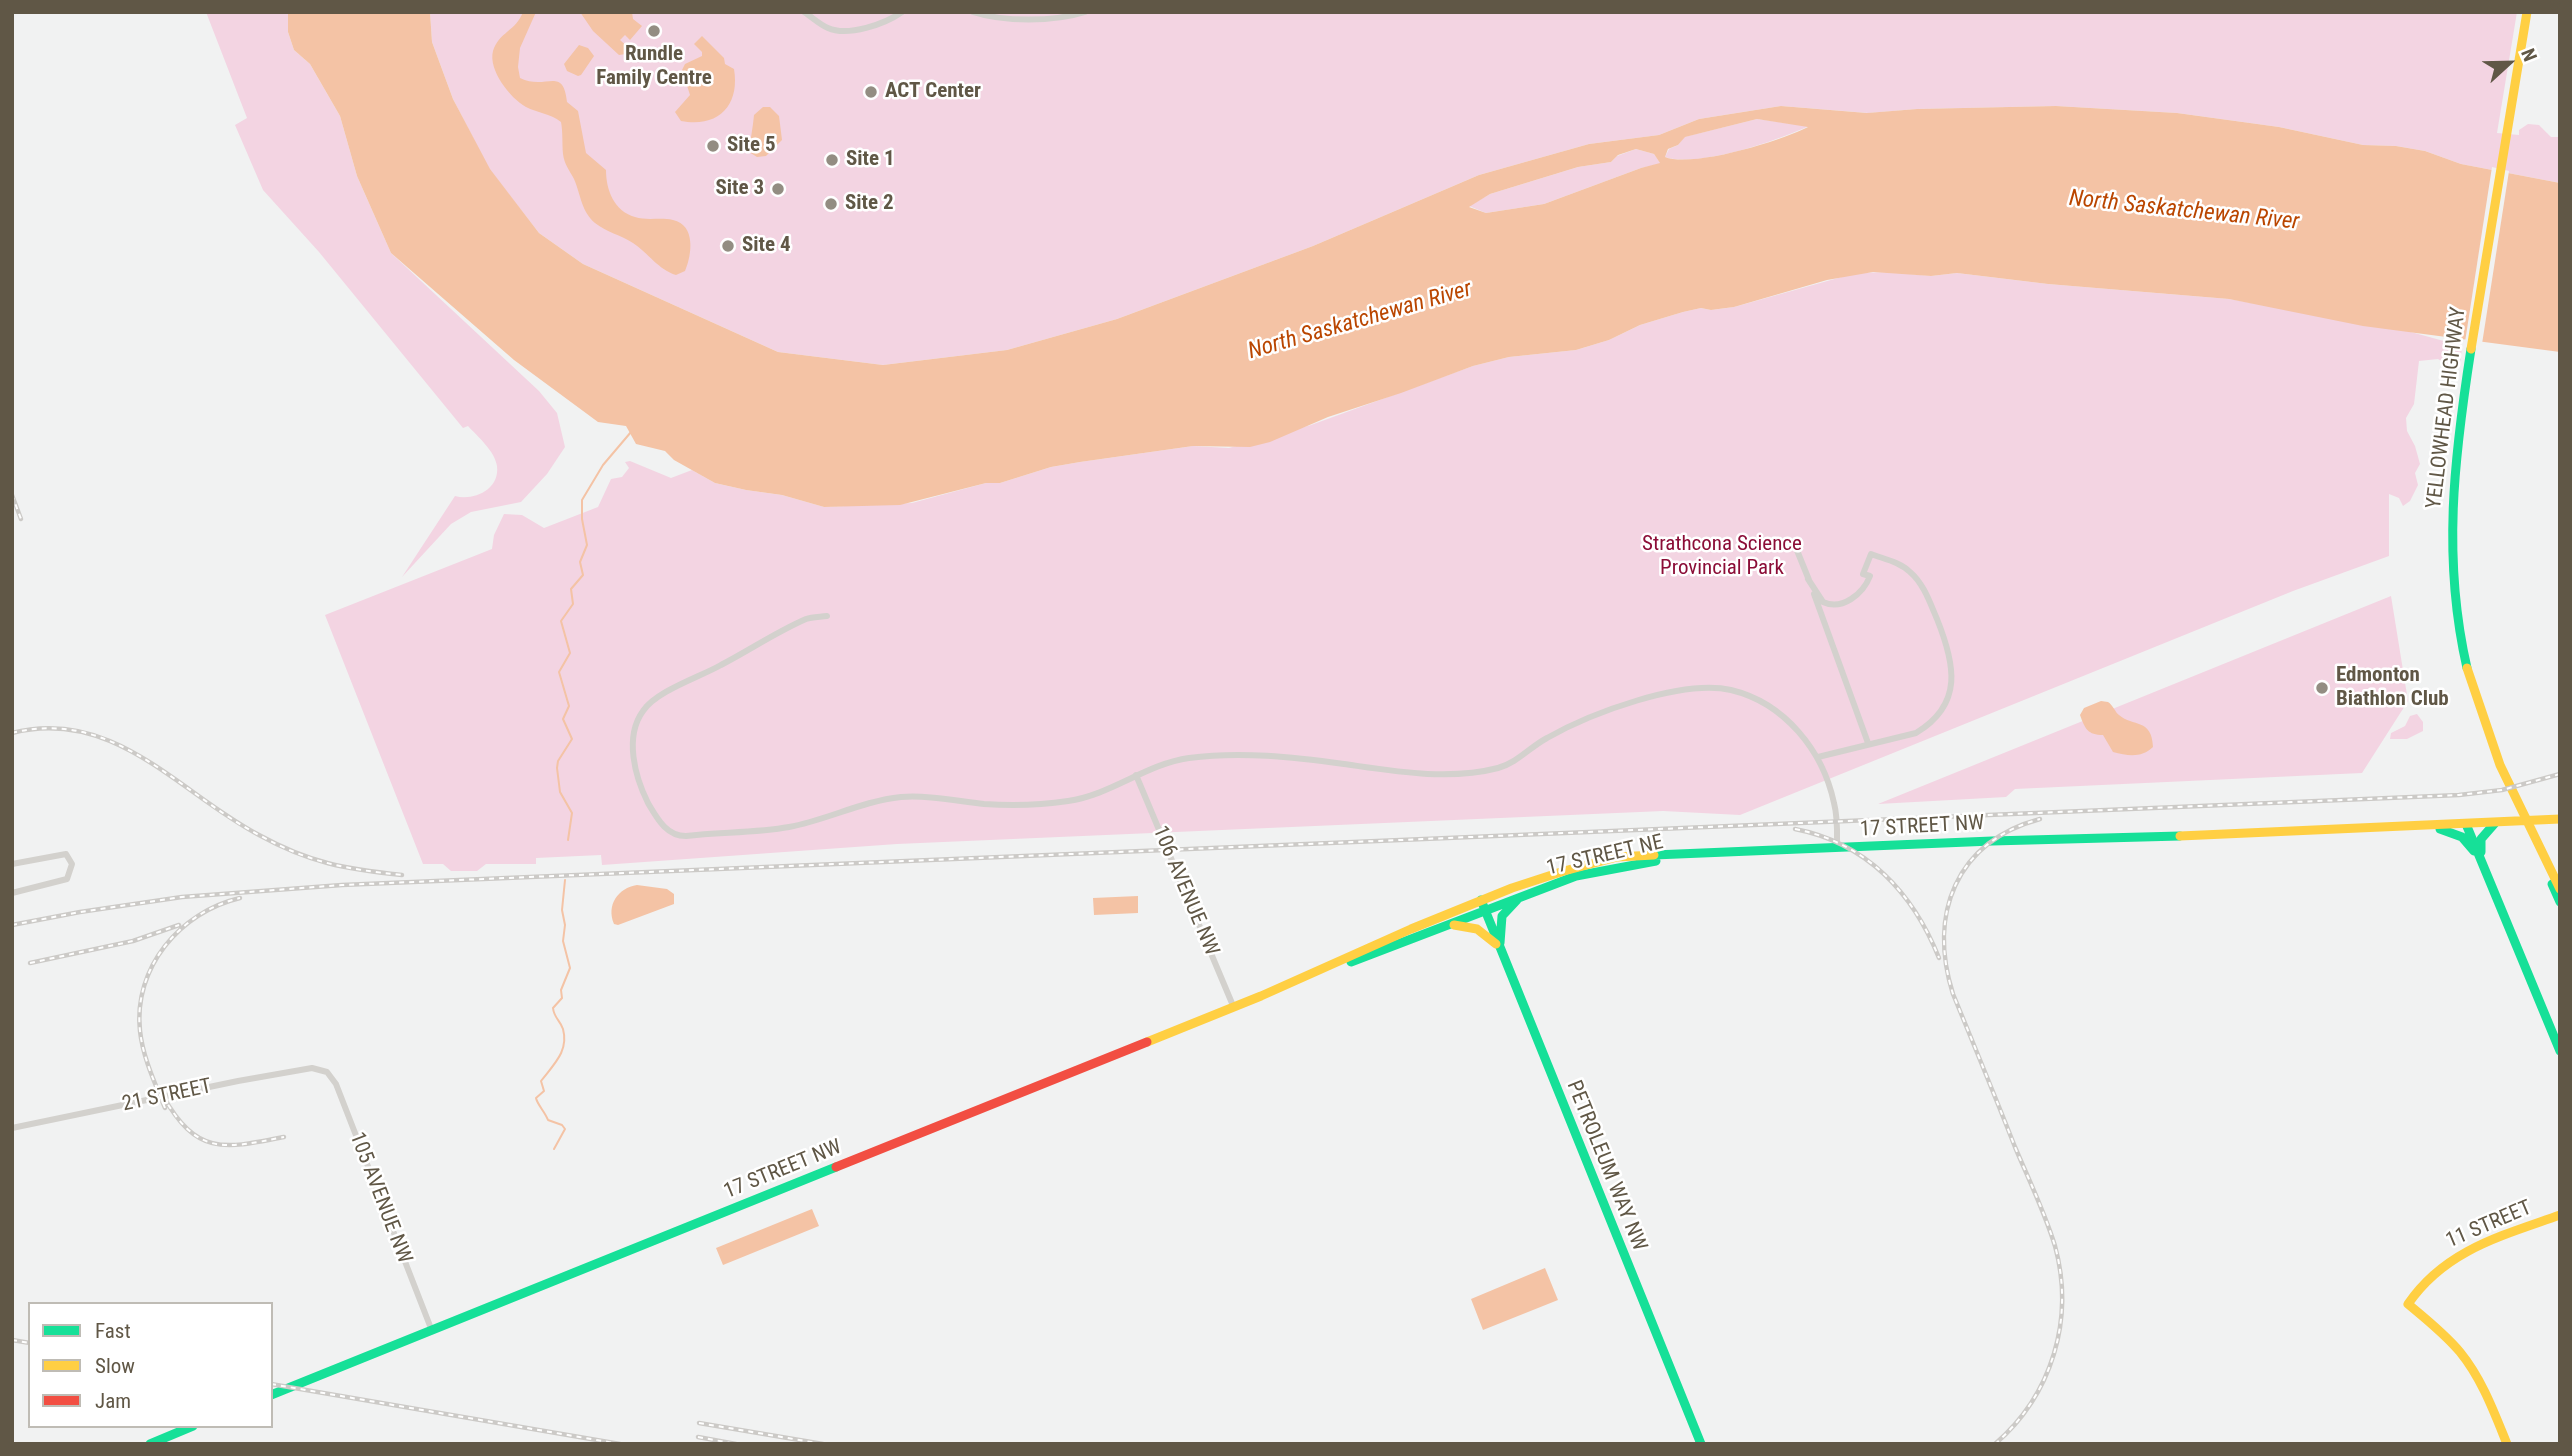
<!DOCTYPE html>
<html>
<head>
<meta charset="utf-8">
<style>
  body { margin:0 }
  #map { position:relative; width:2572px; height:1456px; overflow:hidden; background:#f1f2f2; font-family:"Roboto Condensed",sans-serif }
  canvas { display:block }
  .frame { position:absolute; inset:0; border:14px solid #605746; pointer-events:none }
  .legend { position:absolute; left:28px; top:1302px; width:245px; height:126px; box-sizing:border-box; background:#fff; border:2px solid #bfbcb5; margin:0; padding:9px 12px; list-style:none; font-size:21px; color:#605746 }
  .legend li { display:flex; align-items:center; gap:14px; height:35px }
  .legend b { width:35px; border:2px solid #bfbcb5 }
  .north { position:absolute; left:2474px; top:28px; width:70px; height:70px; -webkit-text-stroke:5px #fff; paint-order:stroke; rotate:68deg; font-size:19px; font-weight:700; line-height:28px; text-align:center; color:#605746 }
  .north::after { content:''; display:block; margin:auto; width:24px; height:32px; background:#605746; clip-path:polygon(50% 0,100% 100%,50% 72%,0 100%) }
</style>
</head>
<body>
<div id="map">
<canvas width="2572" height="1456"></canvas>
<div class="frame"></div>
<ul class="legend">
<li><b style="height:9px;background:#16e098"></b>Fast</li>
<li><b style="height:9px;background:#ffcf43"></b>Slow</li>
<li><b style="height:9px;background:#f24e42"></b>Jam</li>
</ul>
<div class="north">N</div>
</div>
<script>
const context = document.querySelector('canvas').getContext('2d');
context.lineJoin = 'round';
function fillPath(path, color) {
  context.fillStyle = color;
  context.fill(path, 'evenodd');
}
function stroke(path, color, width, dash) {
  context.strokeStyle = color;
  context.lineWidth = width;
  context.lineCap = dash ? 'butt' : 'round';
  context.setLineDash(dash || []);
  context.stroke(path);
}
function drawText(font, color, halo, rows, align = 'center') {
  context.font = font + ' "Roboto Condensed",sans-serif';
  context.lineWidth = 5;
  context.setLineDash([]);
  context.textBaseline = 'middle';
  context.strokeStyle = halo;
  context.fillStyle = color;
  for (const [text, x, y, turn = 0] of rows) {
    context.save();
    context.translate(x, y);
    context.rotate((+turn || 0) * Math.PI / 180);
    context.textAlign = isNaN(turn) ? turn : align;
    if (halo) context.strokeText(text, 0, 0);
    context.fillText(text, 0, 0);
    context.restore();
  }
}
fillPath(new Path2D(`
  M 206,12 L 288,12 L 288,32 L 294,50 L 310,64 L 340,116 L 357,176 L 391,253 L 539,391 L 557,413 L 565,447 L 547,474 L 521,502 L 471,512 L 451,524 L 402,577 L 455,496 C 473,501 500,490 497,466 C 495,451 477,436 468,426 L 463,428 L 319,252 L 263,190 L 235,125 L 247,118 Z
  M 430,12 L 2517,12 L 2497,133 L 2519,135 L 2519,130 L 2528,124 L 2539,125 L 2551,137 L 2560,137 L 2560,183 L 2461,164 L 2425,151 L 2396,146 L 2363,145 L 2279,127 L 2177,113 L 2056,106 L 1917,109 L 1868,113 L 1781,106 L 1699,119 L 1659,135 L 1589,144 L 1479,175 L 1313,246 L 1117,319 L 1007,350 L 883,365 L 778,352 L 583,264 L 539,233 L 489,169 L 453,99 L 432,42 Z
  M 1757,119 L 1809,126 C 1776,141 1699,168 1665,157 L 1669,149 L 1678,145 L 1684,137 Z
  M 1636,149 L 1654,154 L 1661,164 L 1641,168 L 1544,204 L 1486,213 L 1469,206 L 1490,194 L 1578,167 L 1611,162 L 1617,156 Z
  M 1889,272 L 1931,276 L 1957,273 L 2048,284 L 2229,299 L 2400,329 L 2462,346 L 2460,365 L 2446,364 L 2438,359 L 2419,361 L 2414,404 L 2406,418 L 2407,431 L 2415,446 L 2420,464 L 2415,473 L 2418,485 L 2410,501 L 2403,506 L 2399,498 L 2389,494 L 2389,556 L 2293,591 L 1740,815 L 1663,811 L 897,844 L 602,865 L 601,855 L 536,858 L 536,864 L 486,864 L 477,871 L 451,871 L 443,864 L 423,864 L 325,615 L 492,549 L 494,535 L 504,514 L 522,515 L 544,528 L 598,507 L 611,479 L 622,477 L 629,468 L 625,462 L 630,461 L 671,478 L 692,470 L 715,483 L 746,490 L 782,495 L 824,507 L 912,503 L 986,483 L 1000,483 L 1051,467 L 1080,462 L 1193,446 L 1229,448 L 1311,425 L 1473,366 L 1509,357 L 1576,350 L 1609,340 L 1640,325 L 1683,312 L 1701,308 L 1711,310 L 1734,307 L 1856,273 Z
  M 2391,596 L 2408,701 L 2362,773 L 2015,789 L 2006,797 L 1878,804 Z
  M 2417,714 L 2423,722 L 2423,731 L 2407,739 L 2390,739 L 2391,733 L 2405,726 L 2410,716 Z`), '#f3d4e2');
fillPath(new Path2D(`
  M 288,12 L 430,12 L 432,42 L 453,99 L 490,169 L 539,233 L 583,264 L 778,352 L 883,365 L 1007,350 L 1117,319 L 1313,246 L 1479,175 L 1589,144 L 1659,135 L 1699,119 L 1781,106 L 1867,113 L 1917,109 L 2056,106 L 2177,113 L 2279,127 L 2363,145 L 2396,146 L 2425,151 L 2461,164 L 2560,183 L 2560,352 L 2363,326 L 2229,299 L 2048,284 L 1957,273 L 1931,276 L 1873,272 L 1827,280 L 1734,307 L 1711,310 L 1701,308 L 1683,312 L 1640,325 L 1609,340 L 1576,350 L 1509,357 L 1473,366 L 1401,393 L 1328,417 L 1270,442 L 1250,447 L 1193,446 L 1080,462 L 1051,467 L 1000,483 L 986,483 L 900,505 L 824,507 L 782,495 L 746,490 L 715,483 L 674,460 L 665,451 L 636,444 L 626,426 L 598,422 L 514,360 L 391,253 L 357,176 L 340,116 L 310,64 L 294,50 L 288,32 ZM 1757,119 L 1808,127 C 1781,141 1693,168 1665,157 L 1668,149 L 1678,145 L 1685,137 ZM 1636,149 L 1654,154 L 1660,163 L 1641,168 L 1544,204 L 1486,213 L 1469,207 L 1490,194 L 1578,167 L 1611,162 L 1618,155 Z
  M 523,12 L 536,12 L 520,48 L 518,67 L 520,78 C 546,91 563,65 567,102 L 578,111 L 586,153 L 606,170 C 606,190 614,211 635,217 C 647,221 661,217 673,220 C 696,225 692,255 685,271 L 676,275 C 659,270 648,253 633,243 C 621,235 606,232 595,223 C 581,211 581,195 574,179 C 570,171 564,164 563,154 C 562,143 563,133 561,122 C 550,113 537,113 526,107 C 510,98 488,70 493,51 C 499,32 516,31 523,12 Z
  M 580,12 L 632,12 L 633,19 L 642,26 L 630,40 L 625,35 L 620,40 L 629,48 L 626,54 L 619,55 L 593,31 Z
  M 702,36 L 724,58 L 725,64 L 734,69 C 740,105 719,128 681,121 L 675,112 L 690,95 L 682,70 L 685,64 L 702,56 L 702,52 L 694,44 Z
  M 579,45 L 588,48 L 594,56 L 581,75 L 578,76 L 567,71 L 564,64 Z
  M 763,107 L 770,107 L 779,116 L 782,140 L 766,156 L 757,157 L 749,152 C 750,140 753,128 754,115 Z
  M 2101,701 L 2108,702 C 2113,705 2115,712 2119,715 C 2133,727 2152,718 2153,747 C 2142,758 2128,756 2113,752 L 2103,735 C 2088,735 2085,729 2080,715 L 2084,708 Z
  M 637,885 L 667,889 L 674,894 L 674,904 L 618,925 L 614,924 C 606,905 618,888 637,885 Z
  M 1138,896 L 1138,913 L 1094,915 L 1093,898 Z
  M 812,1209 L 819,1226 L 723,1265 L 716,1248 Z
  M 1545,1268 L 1558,1300 L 1483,1330 L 1471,1299 Z`), '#f4c3a5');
fillPath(new Path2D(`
  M 2492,167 L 2509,171 L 2482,344 L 2465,342 Z`), '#f1f2f2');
stroke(new Path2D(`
  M 568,840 L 572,813 L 560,792 L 557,768 L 558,761 L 572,739 L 563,719 L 569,706 L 559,672 L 570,653 L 561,621 L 573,604 L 571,589 L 583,575 L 580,562 L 587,545 L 582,519 L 582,500 L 603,465 L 631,432
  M 554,1149 L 565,1129 L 562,1125 L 548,1120 C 545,1112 537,1104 536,1098 L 544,1091 L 541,1081 C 554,1064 569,1051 563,1029 C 560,1020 554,1018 553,1008 L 562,998 L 561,990 L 570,968 L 563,941 L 565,925 L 562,910 L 565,880`), '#f4c3a5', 2);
stroke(new Path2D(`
  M 804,12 C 812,17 819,24 828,28 C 848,37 885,24 902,12
  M 973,12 C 1003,22 1054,22 1085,12
  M 1794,543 L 1809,580
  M 1808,579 L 1823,602 C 1842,611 1863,594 1870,576 L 1863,574 L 1871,554 C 1884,559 1900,562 1910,572 C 1924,584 1930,603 1937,619 C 1955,664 1964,704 1916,733 L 1818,757
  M 1814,594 L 1868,743
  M 827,616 C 820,617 812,617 806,619 C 776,632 750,650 721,665 C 700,677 656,691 643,711 C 624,737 635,777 648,803 C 657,818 666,836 686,836 C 720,832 756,833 789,827 C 827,820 862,801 901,797 C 929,795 956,801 984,804 C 1011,806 1042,805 1068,801 C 1111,795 1146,764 1189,758 C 1240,751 1294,757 1344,764 C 1393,771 1448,781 1498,768 C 1517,763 1530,747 1547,738 C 1591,713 1682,679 1731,690 C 1785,703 1823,751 1834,803 C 1838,818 1837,833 1837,848
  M 1136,775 L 1234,1008
  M 12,864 L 66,854 L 72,864 L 67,879 L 12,893
  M 12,1128 L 238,1081 L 312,1068 L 327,1072 L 336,1084 L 432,1331`), '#d3d1cd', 6);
stroke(new Path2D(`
  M 2467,668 C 2442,559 2454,458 2471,349
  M 2466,824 L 2560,1051
  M 2440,829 L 2462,837 L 2474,851
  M 2481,852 L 2481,839 L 2495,823
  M 1654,855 L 1992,841 L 2180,836
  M 2552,884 L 2560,902
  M 1481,900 L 1701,1444
  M 1500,943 L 1502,916 L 1517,900
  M 1351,962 L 1576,876 L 1656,861
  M 271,1395 L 836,1167
  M 150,1444 L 193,1426`), '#16e098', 9);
stroke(new Path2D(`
  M 2471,349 L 2527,12
  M 2467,668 L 2500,765 L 2560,889
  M 2180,836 L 2560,819
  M 1454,925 L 1477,929 L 1496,944
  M 1147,1042 L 1261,996 L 1411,929 L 1512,888 L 1564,871 L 1617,857 L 1654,855
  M 2507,1444 C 2494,1412 2482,1379 2460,1352 C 2445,1334 2426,1319 2408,1304 C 2445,1250 2501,1236 2560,1215`), '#ffcf43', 9);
stroke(new Path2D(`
  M 836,1167 L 1147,1042`), '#f24e42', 9);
const rail = new Path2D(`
  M 12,495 L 21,519
  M 12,733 C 114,707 179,793 259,835 C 310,863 345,869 402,875
  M 1795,829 C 1867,843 1913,893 1939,958
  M 12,925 L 80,912 L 182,897 L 342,885 L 2459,795 L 2502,790 L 2560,774
  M 30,963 L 133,941 L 179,925
  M 163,1096 C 197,1156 224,1149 284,1137
  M 165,1108 C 155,1083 143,1058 140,1031 C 133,968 180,912 240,898
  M 12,1340 L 30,1343
  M 271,1384 L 620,1444
  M 699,1423 L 823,1444
  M 698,1437 L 736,1444
  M 1995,1444 C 2052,1395 2075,1319 2055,1246 C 2045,1213 2029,1180 2015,1147 C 1995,1096 1974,1045 1953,994 C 1928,915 1955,842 2040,819`);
stroke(rail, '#cccac7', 4.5);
stroke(rail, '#fff', 2, [5]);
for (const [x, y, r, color] of [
  [654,31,7,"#938d82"],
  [871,92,7,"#938d82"],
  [713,146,7,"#938d82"],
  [832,160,7,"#938d82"],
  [778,189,7,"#938d82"],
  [831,204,7,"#938d82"],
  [728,246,7,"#938d82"],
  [2322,688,7,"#938d82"]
]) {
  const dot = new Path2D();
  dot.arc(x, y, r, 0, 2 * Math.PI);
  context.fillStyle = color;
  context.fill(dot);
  stroke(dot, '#fff', 2.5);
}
drawText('bold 21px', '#605746', '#fff', [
  ["Rundle",654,55,"center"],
  ["Family Centre",654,79,"center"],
  ["ACT Center",885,92],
  ["Site 5",727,146],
  ["Site 1",846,160],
  ["Site 3",764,189,"right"],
  ["Site 2",845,204],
  ["Site 4",742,246],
  ["Edmonton",2336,676],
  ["Biathlon Club",2336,700]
], 'left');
drawText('21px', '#605746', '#fff', [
  ["YELLOWHEAD HIGHWAY",2447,408,-83],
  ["17 STREET NW",1922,827,-3],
  ["17 STREET NE",1605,856,-13],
  ["106 AVENUE NW",1185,891,67],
  ["21 STREET",167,1096,-12],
  ["PETROLEUM WAY NW",1606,1166,68],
  ["17 STREET NW",783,1170,-22],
  ["105 AVENUE NW",380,1198,69],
  ["11 STREET",2489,1225,-23]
]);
drawText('21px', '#8b0d37', '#fff', [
  ["Strathcona Science",1722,545],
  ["Provincial Park",1722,569]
]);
drawText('italic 23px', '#ba4600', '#fff', [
  ["North Saskatchewan River",2184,211,6],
  ["North Saskatchewan River",1360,321,-16]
]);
</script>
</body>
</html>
